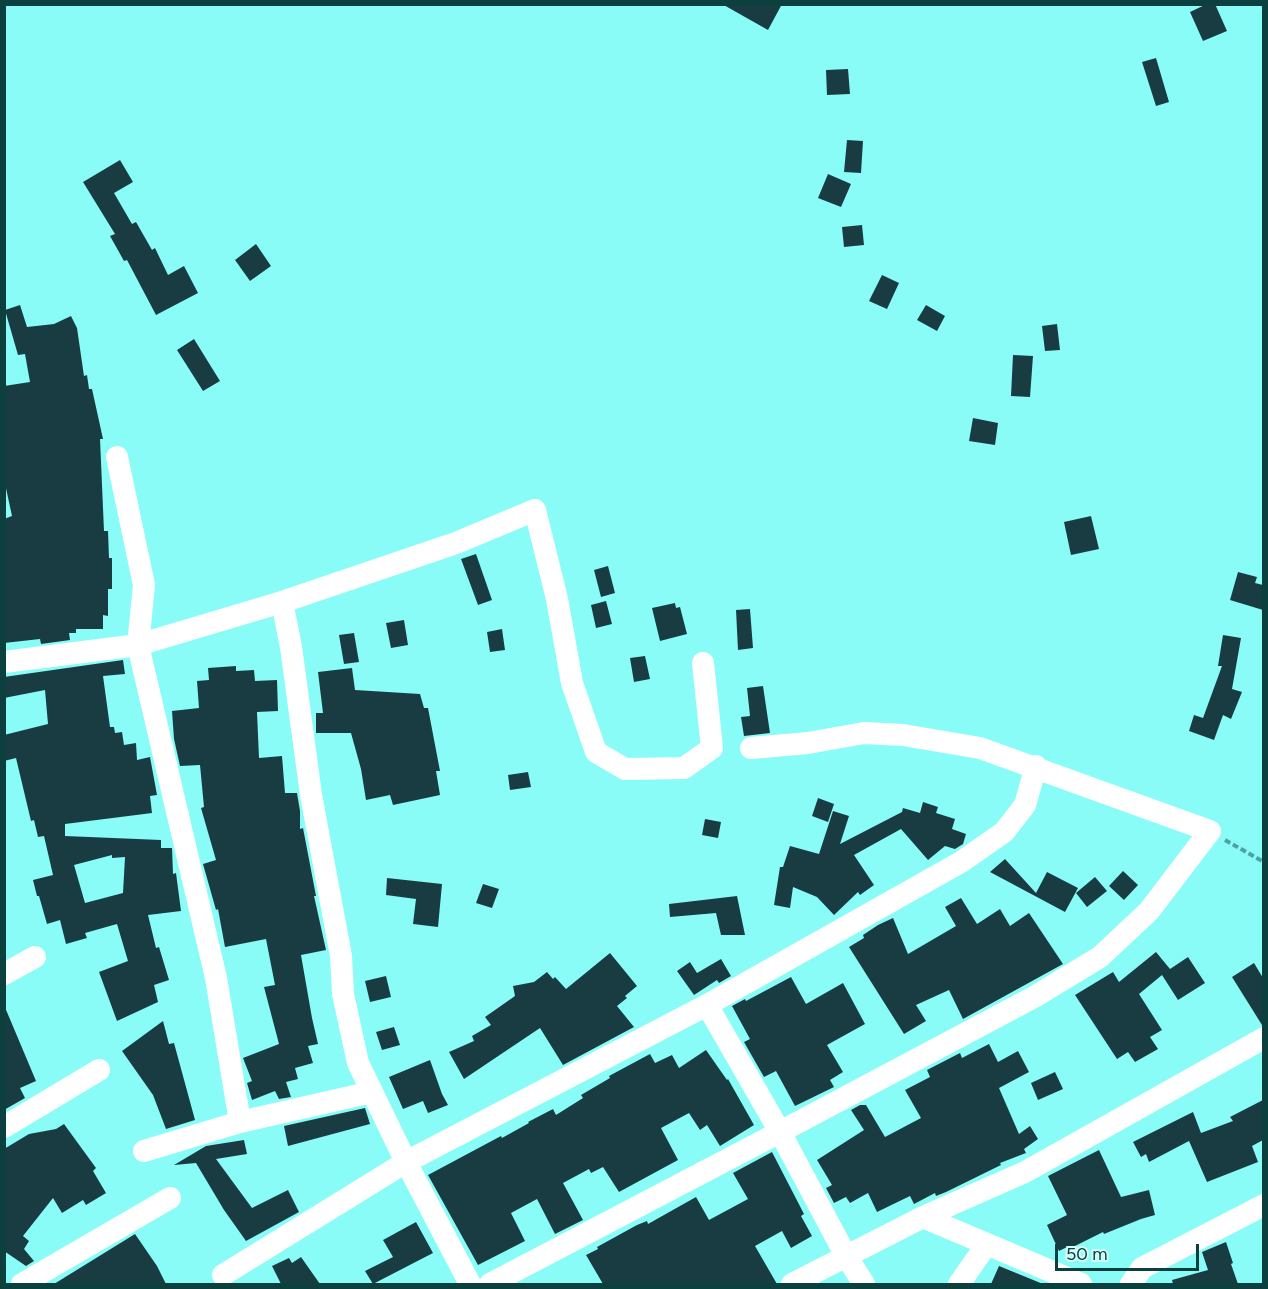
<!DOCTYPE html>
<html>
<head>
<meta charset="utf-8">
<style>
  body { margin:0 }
  #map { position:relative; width:1268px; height:1289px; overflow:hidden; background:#89fcf8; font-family:Figtree,sans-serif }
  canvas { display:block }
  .frame { position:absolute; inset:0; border:6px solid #0b403e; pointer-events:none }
  .scale { position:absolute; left:1055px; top:1244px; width:144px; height:27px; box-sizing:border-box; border:3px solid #0b403e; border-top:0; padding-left:8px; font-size:18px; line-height:21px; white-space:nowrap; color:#0b403e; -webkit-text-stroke:4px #d3fcfa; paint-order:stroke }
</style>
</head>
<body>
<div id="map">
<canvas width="1268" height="1289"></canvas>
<div class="frame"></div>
<div class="scale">50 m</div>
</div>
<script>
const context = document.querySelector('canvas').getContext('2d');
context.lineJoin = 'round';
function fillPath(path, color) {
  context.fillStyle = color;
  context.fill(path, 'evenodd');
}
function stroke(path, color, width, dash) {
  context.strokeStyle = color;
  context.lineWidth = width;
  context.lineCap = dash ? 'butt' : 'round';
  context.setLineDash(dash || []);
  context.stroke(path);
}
fillPath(new Path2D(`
  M 722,4 L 782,4 L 768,30 Z
  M 1207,4 L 1215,4 L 1227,31 L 1203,41 L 1190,12 Z
  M 1156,58 L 1169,102 L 1156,106 L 1142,62 Z
  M 848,69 L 850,94 L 827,95 L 826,70 Z
  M 847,140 L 863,141 L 861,173 L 844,172 Z
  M 120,160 L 133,182 L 114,193 L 132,224 L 136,222 L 152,250 L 155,248 L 168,275 L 184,266 L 198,293 L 156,315 L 127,260 L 124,261 L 110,236 L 115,234 L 83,182 Z
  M 828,174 L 851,184 L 841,207 L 818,198 Z
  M 862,225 L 864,245 L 844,247 L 842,227 Z
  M 256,244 L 271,266 L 250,281 L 235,260 Z
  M 882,275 L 899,283 L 887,309 L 869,301 Z
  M 20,305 L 27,327 L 54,324 L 71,316 L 77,328 L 84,376 L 87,375 L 89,389 L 92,389 L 103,439 L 100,439 L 104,531 L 108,531 L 109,558 L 112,558 L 112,589 L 108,589 L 108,616 L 103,615 L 103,629 L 76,629 L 76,633 L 69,633 L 70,640 L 41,644 L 40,639 L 4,643 L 4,519 L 12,516 L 4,479 L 4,386 L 30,382 L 25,354 L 18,355 L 5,310 Z
  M 926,305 L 945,316 L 937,331 L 917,320 Z
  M 1057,324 L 1060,350 L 1045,351 L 1042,326 Z
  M 194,339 L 220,381 L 203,391 L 177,350 Z
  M 1013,355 L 1033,356 L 1030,397 L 1011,396 Z
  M 973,418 L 998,423 L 995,445 L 969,441 Z
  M 1091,516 L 1099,549 L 1071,555 L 1064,522 Z
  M 476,554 L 492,600 L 478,605 L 461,559 Z
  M 608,566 L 615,593 L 601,597 L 594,570 Z
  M 1238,572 L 1257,577 L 1255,583 L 1263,585 L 1263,610 L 1230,600 Z
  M 606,601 L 612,624 L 596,628 L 591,605 Z
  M 675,603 L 676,608 L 680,607 L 687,634 L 660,641 L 652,608 Z
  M 750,609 L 753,648 L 738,650 L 736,610 Z
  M 404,620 L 408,645 L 391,648 L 386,623 Z
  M 502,629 L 505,650 L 490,652 L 487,632 Z
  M 354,633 L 359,662 L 344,664 L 339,635 Z
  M 1223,635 L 1241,638 L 1232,689 L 1242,692 L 1231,719 L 1223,715 L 1214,740 L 1189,731 L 1194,715 L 1203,718 L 1222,666 L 1218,666 Z
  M 645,656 L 650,679 L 634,682 L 630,658 Z
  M 123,660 L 125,674 L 103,676 L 110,727 L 114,727 L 115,733 L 122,732 L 124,745 L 136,743 L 137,760 L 150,757 L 157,795 L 150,796 L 152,813 L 65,824 L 65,836 L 161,840 L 161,848 L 172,848 L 173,874 L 176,873 L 181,911 L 148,915 L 156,948 L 159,947 L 169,980 L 154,985 L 158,1002 L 117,1021 L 99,972 L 128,961 L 117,924 L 85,933 L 87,938 L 66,944 L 60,920 L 47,924 L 39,896 L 37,896 L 33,880 L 53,875 L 44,836 L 38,837 L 34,820 L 31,821 L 16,758 L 4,761 L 4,735 L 48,724 L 45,690 L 4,698 L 4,677 ZM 112,855 L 112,858 L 125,857 L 123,893 L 85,903 L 74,865 Z
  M 236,666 L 236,671 L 254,670 L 255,681 L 277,680 L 278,711 L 257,712 L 259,758 L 282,756 L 285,793 L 297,793 L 300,811 L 300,829 L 303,828 L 316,896 L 314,896 L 326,950 L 301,955 L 312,1018 L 318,1044 L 308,1046 L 313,1063 L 295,1068 L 298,1079 L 286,1082 L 291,1097 L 279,1099 L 275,1091 L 252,1100 L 247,1083 L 252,1081 L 243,1058 L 279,1044 L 264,987 L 275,985 L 266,939 L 225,947 L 218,909 L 216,910 L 203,864 L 216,860 L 201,808 L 204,807 L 200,765 L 180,766 L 174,739 L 172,711 L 199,708 L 197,681 L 209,680 L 208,668 Z
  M 352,668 L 355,690 L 420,694 L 424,708 L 428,708 L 440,771 L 436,771 L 440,795 L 393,805 L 390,795 L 366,800 L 361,769 L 351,733 L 316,733 L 316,713 L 323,713 L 318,672 Z
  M 763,686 L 770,733 L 744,736 L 741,717 L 750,716 L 747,688 Z
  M 528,772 L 531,787 L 510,790 L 508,775 Z
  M 818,798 L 834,804 L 828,822 L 812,816 Z
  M 923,802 L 938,807 L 936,813 L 955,819 L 952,829 L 966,834 L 963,844 L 955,849 L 945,846 L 928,860 L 901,829 L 854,855 L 874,885 L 860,895 L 858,892 L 834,915 L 817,897 L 793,887 L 790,908 L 774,905 L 780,867 L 783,867 L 790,846 L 819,854 L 833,811 L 849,816 L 840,844 L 902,812 L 903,808 L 920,813 Z
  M 705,819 L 721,822 L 718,838 L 702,835 Z
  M 1005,859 L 1036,893 L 1047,872 L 1078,888 L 1065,912 L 990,872 Z
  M 1123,871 L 1138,885 L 1124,900 L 1109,886 Z
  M 1095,877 L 1107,891 L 1087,907 L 1076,893 Z
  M 387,878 L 442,884 L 438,927 L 413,924 L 416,899 L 386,895 Z
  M 483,884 L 499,889 L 492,908 L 476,903 Z
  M 737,896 L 745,935 L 721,935 L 716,913 L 670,917 L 669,904 Z
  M 961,898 L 977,924 L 1000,909 L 1010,926 L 1029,913 L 1063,964 L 963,1019 L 949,990 L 916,1005 L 926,1021 L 904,1034 L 849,947 L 864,938 L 863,935 L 878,925 L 893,918 L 908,954 L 956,926 L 945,907 Z
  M 1156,952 L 1170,969 L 1188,957 L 1205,983 L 1178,1000 L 1162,975 L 1139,994 L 1162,1030 L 1150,1037 L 1158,1049 L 1135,1062 L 1128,1052 L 1117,1059 L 1075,995 L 1113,972 L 1119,982 Z
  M 610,953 L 637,986 L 625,996 L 627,998 L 617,1006 L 634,1027 L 563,1065 L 540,1028 L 464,1079 L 449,1052 L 474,1041 L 472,1036 L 491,1025 L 485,1017 L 515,996 L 513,986 L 534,982 L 547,972 L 553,979 L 555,977 L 566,989 Z
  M 721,959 L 731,976 L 719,983 L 717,980 L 694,995 L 677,971 L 690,962 L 697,973 Z
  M 1254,963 L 1263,978 L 1263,1025 L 1262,1025 L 1232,977 Z
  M 386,976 L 391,997 L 370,1002 L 365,981 Z
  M 791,977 L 806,1004 L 843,983 L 865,1024 L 827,1045 L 843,1072 L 830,1080 L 834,1087 L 795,1106 L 776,1071 L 764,1077 L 744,1042 L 750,1039 L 732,1006 L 745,999 L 746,1001 Z
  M 4,1005 L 36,1081 L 20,1088 L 25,1098 L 4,1110 Z
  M 163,1021 L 169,1044 L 174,1043 L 195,1120 L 166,1129 L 153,1095 L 122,1051 Z
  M 394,1027 L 400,1045 L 382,1050 L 376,1032 Z
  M 989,1044 L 998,1062 L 1018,1051 L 1029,1072 L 999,1088 L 1019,1134 L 1030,1126 L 1038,1139 L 1024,1149 L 1026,1153 L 1000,1163 L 1001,1165 L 946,1192 L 936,1196 L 935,1193 L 914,1204 L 910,1196 L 877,1212 L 868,1193 L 850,1203 L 846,1197 L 834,1203 L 826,1188 L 832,1185 L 817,1160 L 864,1130 L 851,1110 L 860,1105 L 866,1105 L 885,1137 L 921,1118 L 905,1090 L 930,1077 L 927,1070 L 960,1053 L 962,1058 Z
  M 706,1050 L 727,1080 L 728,1079 L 754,1125 L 720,1146 L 707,1125 L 700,1130 L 689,1113 L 661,1128 L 678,1160 L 619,1192 L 603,1167 L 591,1173 L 589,1169 L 563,1183 L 583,1220 L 555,1234 L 537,1199 L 511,1213 L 525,1241 L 478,1265 L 428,1175 L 501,1136 L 502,1138 L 529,1123 L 528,1122 L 553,1109 L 556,1115 L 583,1098 L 581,1095 L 610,1078 L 609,1076 L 650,1054 L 655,1063 L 672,1055 L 679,1068 Z
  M 430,1060 L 442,1094 L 448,1105 L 428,1113 L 423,1101 L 403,1109 L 389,1077 Z
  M 1055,1072 L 1063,1089 L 1038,1100 L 1031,1083 Z
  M 1263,1100 L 1263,1140 L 1252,1146 L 1258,1162 L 1207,1182 L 1189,1141 L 1149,1162 L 1146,1154 L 1141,1157 L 1133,1142 L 1193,1112 L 1201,1133 L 1233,1121 L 1230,1117 Z
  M 365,1108 L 370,1124 L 288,1146 L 284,1126 Z
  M 64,1124 L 96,1168 L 93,1171 L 106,1193 L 86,1205 L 83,1200 L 62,1213 L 53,1198 L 23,1236 L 29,1241 L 24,1249 L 34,1261 L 26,1266 L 4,1251 L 4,1149 L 29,1134 L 56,1129 Z
  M 244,1140 L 247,1154 L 216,1159 L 252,1208 L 288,1190 L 299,1212 L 246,1241 L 224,1210 L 196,1163 L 174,1165 L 206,1146 Z
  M 1099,1150 L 1121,1197 L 1149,1190 L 1155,1215 L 1141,1219 L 1104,1234 L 1103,1232 L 1071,1248 L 1069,1246 L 1059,1251 L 1047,1225 L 1067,1215 L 1048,1176 Z
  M 772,1152 L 804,1214 L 801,1216 L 812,1236 L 791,1248 L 782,1231 L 755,1246 L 777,1284 L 603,1284 L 586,1255 L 598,1249 L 597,1247 L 637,1225 L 647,1221 L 648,1224 L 696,1197 L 709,1220 L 748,1199 L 733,1173 Z
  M 416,1222 L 433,1253 L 373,1284 L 365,1271 L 393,1257 L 383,1240 Z
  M 135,1234 L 157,1266 L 166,1284 L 54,1284 Z
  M 1226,1242 L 1233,1263 L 1231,1264 L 1238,1284 L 1173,1284 L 1172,1280 L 1208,1270 L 1202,1252 Z
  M 301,1257 L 320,1284 L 281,1284 L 272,1266 L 289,1258 L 292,1263 Z
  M 999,1266 L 1043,1284 L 991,1284 Z`), '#193c43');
stroke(new Path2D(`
  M 1225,840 L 1264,862`), '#4da3a0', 4, [6, 3]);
stroke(new Path2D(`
  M 117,457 L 144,585 L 138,645 L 216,978 L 240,1122
  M 282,602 L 291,647 L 311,795 L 341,956 L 343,994 L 358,1063 L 406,1162 L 470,1284
  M 4,662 L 138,645 L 282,602 L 456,543 L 535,510 L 557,599 L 572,683 L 596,752 L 625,769 L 684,768 L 712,748 L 703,663
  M 751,748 L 808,743 L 864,733 L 903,735 L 980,748 L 1210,831 L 1149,911 L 1100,957 L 1034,997 L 780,1132 L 846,1256 L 864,1284
  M 4,974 L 35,957
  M 4,1127 L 99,1070
  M 144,1151 L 240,1122 L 372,1092
  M 923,1217 L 1025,1172 L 1264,1038
  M 223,1275 L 406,1162 L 707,1005 L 961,862 L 1004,832 L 1025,805 L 1036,766
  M 22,1284 L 170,1198
  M 490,1284 L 780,1132 L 707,1005
  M 792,1284 L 923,1217 L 1081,1284
  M 959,1284 L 987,1244
  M 1131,1284 L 1142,1268 L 1264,1205`), '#fff', 22);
</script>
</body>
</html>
